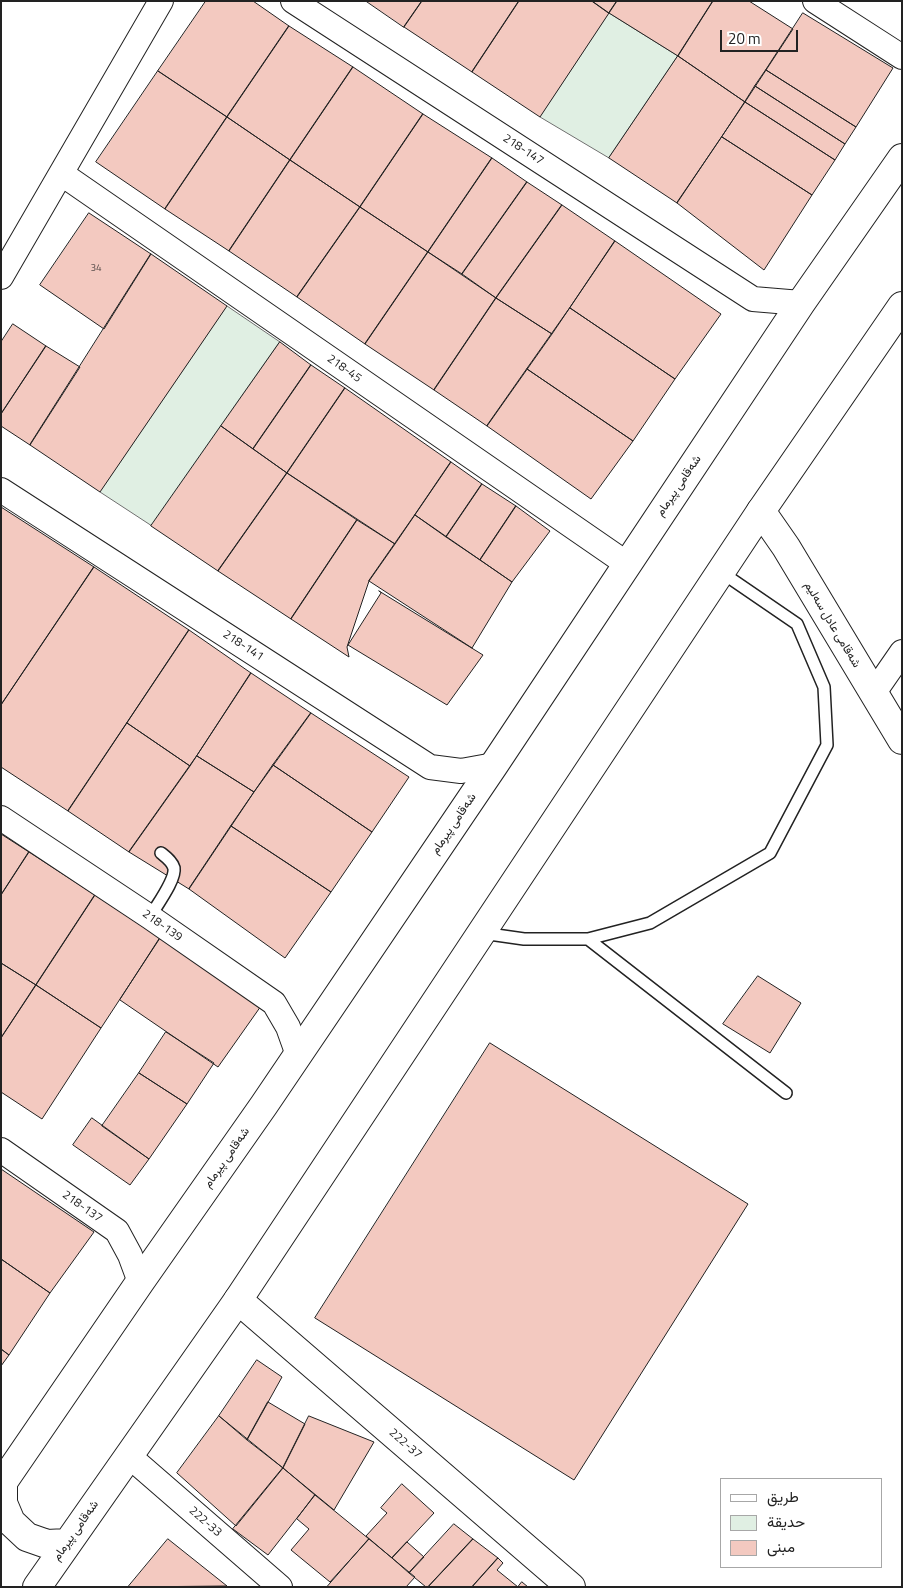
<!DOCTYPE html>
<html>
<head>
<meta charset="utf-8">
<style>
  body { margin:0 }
  #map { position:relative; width:903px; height:1588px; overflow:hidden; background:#fff; font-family:"Titillium Web",Vazirmatn,sans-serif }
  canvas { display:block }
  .frame { position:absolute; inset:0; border:2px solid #222; pointer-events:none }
  .legend { position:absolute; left:720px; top:1478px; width:162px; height:90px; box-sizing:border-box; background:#fff; border:1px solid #a7a7a7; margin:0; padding:6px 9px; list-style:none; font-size:15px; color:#222 }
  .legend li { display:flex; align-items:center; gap:10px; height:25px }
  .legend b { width:25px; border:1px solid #a7a7a7 }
  .scale { position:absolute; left:720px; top:30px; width:78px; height:22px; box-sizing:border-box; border:2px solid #222; border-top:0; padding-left:6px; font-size:15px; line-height:18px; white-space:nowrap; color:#222; -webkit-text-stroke:4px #fff; paint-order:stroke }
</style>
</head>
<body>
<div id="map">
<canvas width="903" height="1588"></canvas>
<div class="frame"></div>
<ul class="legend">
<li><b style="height:6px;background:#fff"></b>طريق</li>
<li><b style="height:14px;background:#e0efe3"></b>حديقة</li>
<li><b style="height:14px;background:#f3c9c0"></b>مبنى</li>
</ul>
<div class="scale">20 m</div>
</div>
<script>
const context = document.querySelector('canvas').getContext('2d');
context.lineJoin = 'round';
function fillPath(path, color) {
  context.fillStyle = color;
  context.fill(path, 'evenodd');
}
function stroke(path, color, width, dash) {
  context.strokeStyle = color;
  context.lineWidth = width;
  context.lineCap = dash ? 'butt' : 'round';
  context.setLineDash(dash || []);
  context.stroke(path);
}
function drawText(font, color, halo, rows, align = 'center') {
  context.font = font + ' "Titillium Web",Vazirmatn,sans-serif';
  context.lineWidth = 4;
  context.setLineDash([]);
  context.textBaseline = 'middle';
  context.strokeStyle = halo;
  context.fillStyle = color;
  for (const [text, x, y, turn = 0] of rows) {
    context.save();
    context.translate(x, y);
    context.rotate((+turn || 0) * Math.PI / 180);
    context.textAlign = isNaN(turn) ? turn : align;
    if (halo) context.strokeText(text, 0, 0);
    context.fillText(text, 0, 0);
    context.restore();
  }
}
const green = new Path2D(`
  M 609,13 L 678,56 L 609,158 L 540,117 Z
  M 227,306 L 280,342 L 152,526 L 100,492 Z`);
fillPath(green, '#e0efe3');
stroke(green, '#6f6f6f', 1);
const building = new Path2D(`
  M 206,1 L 253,1 L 289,26 L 227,117 L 158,71 Z
  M 366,1 L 422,1 L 404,27 Z
  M 422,1 L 519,1 L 472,72 L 404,27 Z
  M 519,1 L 592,1 L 609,13 L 540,117 L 472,72 Z
  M 592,1 L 617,1 L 609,13 Z
  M 617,1 L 713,1 L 678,56 L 609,13 Z
  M 713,1 L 749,1 L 793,29 L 745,102 L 678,56 Z
  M 803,13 L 893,68 L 856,127 L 766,70 Z
  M 289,26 L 353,67 L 290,160 L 227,117 Z
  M 678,56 L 745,102 L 677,203 L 609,158 Z
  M 353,67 L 423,114 L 360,207 L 290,160 Z
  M 766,70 L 856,127 L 845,144 L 755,86 Z
  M 158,71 L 227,117 L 165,209 L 96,162 Z
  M 755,86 L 845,144 L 835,160 L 745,102 Z
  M 745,102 L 835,160 L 812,195 L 722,137 Z
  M 423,114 L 492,158 L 428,252 L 360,207 Z
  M 227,117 L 290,160 L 229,251 L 165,209 Z
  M 722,137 L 812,195 L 764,270 L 677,203 Z
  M 492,158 L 527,182 L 462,274 L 428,252 Z
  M 290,160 L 360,207 L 297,297 L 229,251 Z
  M 527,182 L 562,205 L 496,298 L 462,274 Z
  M 562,205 L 615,241 L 552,334 L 496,298 Z
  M 360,207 L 428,252 L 365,344 L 297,297 Z
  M 89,213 L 151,254 L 104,329 L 40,285 Z
  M 615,241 L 721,314 L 675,379 L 570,308 Z
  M 428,252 L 496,298 L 434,390 L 365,344 Z
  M 151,254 L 227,306 L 100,492 L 30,445 Z
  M 496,298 L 552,334 L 487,426 L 434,390 Z
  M 570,308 L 675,379 L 633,441 L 527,369 Z
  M 13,324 L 46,346 L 1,414 L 1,342 Z
  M 280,342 L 311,365 L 253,449 L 221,426 Z
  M 46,346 L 80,367 L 30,445 L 1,426 L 1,414 Z
  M 311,365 L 345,388 L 287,473 L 253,449 Z
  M 527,369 L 633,441 L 591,499 L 487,426 Z
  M 345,388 L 451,462 L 395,544 L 287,473 Z
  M 221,426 L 287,473 L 218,571 L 151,526 Z
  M 451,462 L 482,484 L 446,537 L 415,515 Z
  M 287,473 L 357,520 L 291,619 L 218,571 Z
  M 482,484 L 516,506 L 480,560 L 446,537 Z
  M 516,506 L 550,531 L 512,582 L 480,560 Z
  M 1,507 L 94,567 L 1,705 Z
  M 415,515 L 512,582 L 472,648 L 369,581 Z
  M 357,520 L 395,544 L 369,581 L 347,647 L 349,657 L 291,619 Z
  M 94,567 L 189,630 L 68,811 L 1,767 L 1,705 Z
  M 379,591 L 483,655 L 447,705 L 348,645 L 381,593 Z
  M 189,630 L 251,673 L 190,766 L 127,723 Z
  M 251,673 L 311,713 L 254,792 L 197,756 Z
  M 311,713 L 409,777 L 372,832 L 273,765 Z
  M 127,723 L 190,766 L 129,852 L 68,811 Z
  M 197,756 L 254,792 L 189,889 L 129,852 Z
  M 273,765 L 372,832 L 331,892 L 231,826 Z
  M 231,826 L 331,892 L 285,958 L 189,889 Z
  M 1,834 L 29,852 L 1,895 Z
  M 29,852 L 95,895 L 36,985 L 1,963 L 1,895 Z
  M 95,895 L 160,938 L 101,1028 L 36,985 Z
  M 160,938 L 261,1006 L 218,1067 L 120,1000 Z
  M 1,963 L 36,985 L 1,1038 Z
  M 758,976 L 801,1003 L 770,1053 L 723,1024 Z
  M 36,985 L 101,1028 L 42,1119 L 1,1092 L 1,1038 Z
  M 166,1032 L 214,1063 L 187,1104 L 139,1073 Z
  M 490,1043 L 748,1204 L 574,1480 L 315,1318 Z
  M 139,1073 L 187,1104 L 149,1159 L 102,1126 Z
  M 92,1118 L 149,1159 L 130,1185 L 73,1145 Z
  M 1,1169 L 94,1232 L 50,1293 L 1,1259 Z
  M 1,1259 L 50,1293 L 9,1355 L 1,1349 Z
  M 1,1349 L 9,1355 L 1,1366 Z
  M 257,1360 L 282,1377 L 247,1440 L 219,1416 Z
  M 268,1402 L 305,1424 L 283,1468 L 247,1440 Z
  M 219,1416 L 283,1468 L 236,1526 L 177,1473 Z
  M 309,1416 L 374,1442 L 334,1510 L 283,1468 Z
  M 283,1468 L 315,1495 L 268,1555 L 233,1529 Z
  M 402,1484 L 434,1513 L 392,1558 L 366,1536 L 387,1513 L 381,1508 Z
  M 315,1495 L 369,1539 L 330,1582 L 291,1550 L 309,1529 L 297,1519 Z
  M 454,1524 L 473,1539 L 428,1587 L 426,1587 L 409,1573 Z
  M 168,1539 L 227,1586 L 128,1587 Z
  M 369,1539 L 415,1577 L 406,1587 L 327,1587 Z
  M 473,1539 L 498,1558 L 472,1587 L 428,1587 Z
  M 407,1542 L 424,1557 L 409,1573 L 392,1558 Z
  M 498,1558 L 503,1563 L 497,1570 L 518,1587 L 472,1587 Z
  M 522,1582 L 528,1587 L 518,1587 Z`);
fillPath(building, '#f3c9c0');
stroke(building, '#222', 1);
const service = new Path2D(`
  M 150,917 C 156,906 176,880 174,868 C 172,861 166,857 161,853
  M 482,933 L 524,939 L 588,939 L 650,923 L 770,853 L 827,745 L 824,687 L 797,624 L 721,572
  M 588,939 L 786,1093`);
const minor = new Path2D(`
  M 293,1 L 753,299 L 801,303
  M 815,1 L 902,57
  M 62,174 L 627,564
  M 1,277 L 161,1
  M 1,490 L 430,767 L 461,771 L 494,765
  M 873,694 L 902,652
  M 1,818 L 150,917 L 274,1003 L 288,1027 L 298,1055
  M 1,1150 L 117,1231 L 130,1255 L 140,1282
  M 129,1456 L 280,1587`);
const tertiary = new Path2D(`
  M 761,511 L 786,547 L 902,740
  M 238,1300 L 571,1587`);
const trunk = new Path2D(`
  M 3,1482 L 3,1503 L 11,1522 L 27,1537 L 47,1544 L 67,1543
  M 1,1485 L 140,1282 L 264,1105 L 494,765 L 801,303 L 902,158
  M 37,1587 L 238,1300 L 761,511 L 902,306`);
stroke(service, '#222', 14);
stroke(minor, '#222', 26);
stroke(tertiary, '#222', 30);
stroke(trunk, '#222', 30);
stroke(service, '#fff', 11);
stroke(minor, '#fff', 24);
stroke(tertiary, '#fff', 28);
stroke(trunk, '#fff', 28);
drawText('10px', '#564c4a', null, [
  ["34",96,269]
]);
drawText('12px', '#222', '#fff', [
  ["218-147",523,150,33],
  ["218-45",344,369,35],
  ["شەقامی پیرمام",679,486,-56],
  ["شەقامی عادل سەلیم",832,625,59],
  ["218-141",243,646,33],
  ["شەقامی پیرمام",454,824,-56],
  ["218-139",162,926,35],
  ["شەقامی پیرمام",227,1158,-55],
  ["218-137",82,1207,35],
  ["222-37",405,1444,41],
  ["222-33",205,1522,41],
  ["شەقامی پیرمام",76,1531,-55]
]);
</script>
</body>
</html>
